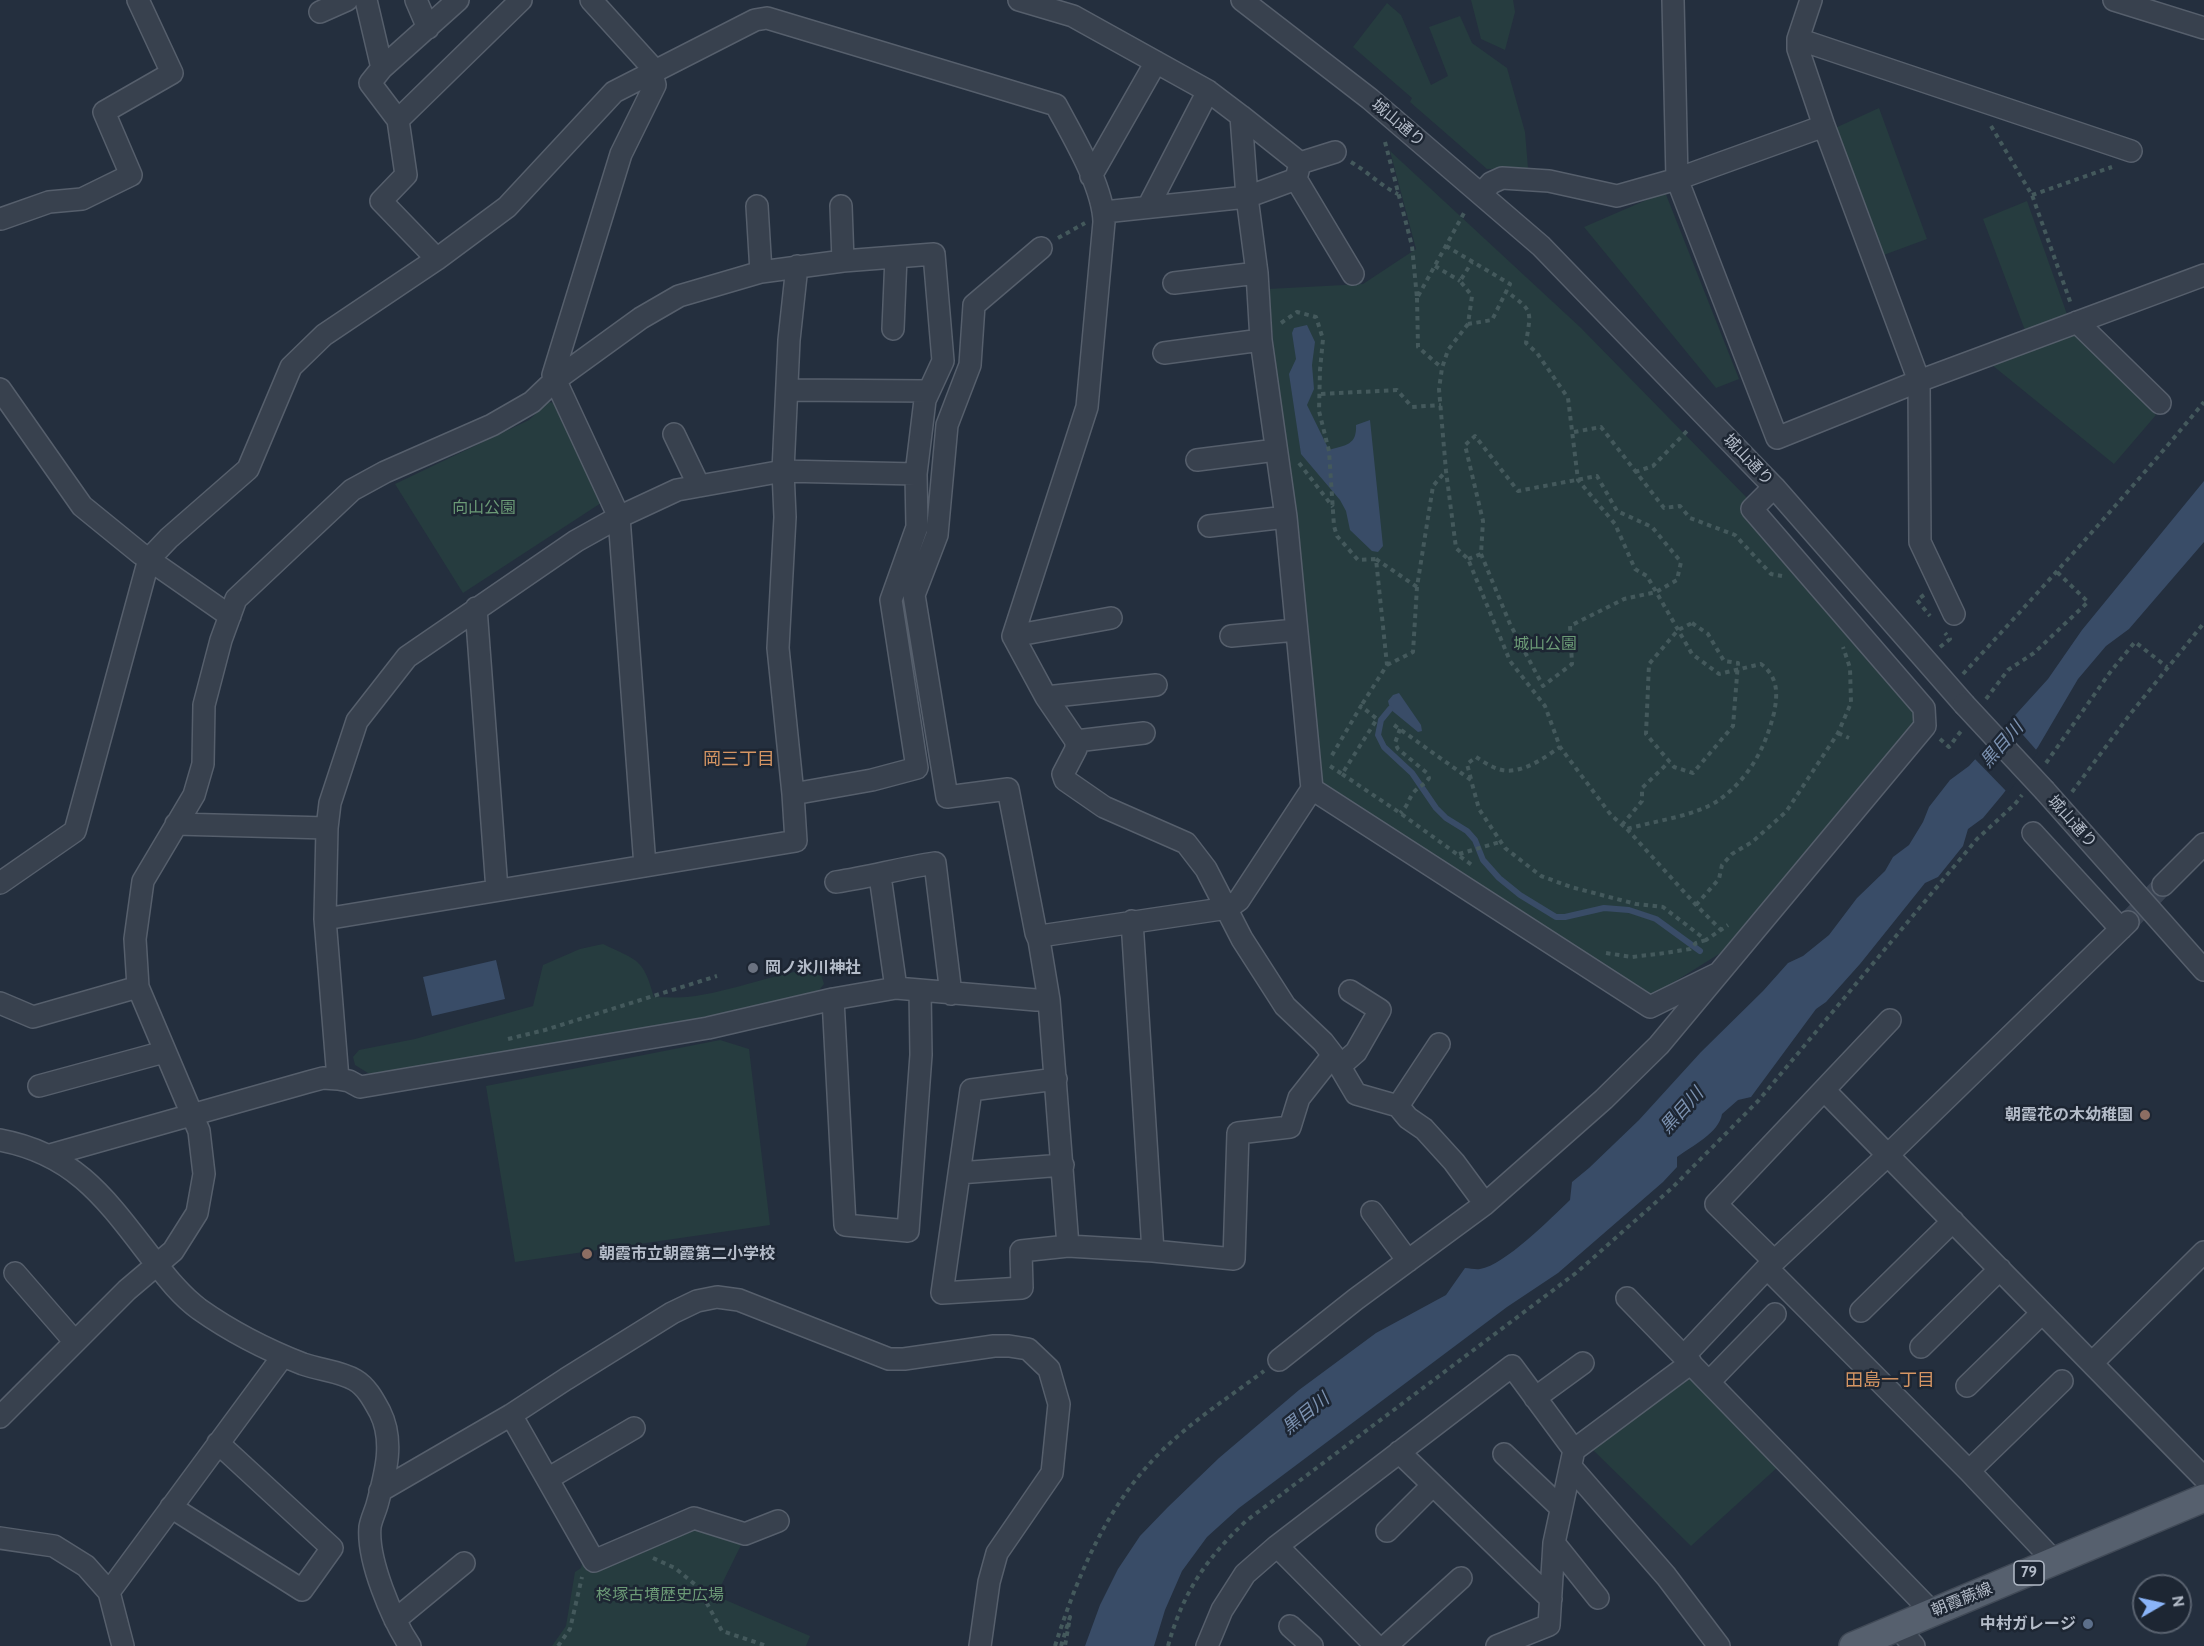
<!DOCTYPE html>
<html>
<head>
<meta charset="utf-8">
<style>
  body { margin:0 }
  #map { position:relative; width:2204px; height:1646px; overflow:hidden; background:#242f3e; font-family:Cabin,sans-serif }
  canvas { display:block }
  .north { position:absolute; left:2132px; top:1574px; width:60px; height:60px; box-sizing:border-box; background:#1d2633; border:2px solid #59626f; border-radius:50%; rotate:81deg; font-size:16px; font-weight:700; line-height:24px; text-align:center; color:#b4bcc9 }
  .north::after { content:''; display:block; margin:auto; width:21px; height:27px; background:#8ab4f8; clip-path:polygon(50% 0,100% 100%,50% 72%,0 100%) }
</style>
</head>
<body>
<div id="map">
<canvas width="2204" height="1646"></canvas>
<div class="north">N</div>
</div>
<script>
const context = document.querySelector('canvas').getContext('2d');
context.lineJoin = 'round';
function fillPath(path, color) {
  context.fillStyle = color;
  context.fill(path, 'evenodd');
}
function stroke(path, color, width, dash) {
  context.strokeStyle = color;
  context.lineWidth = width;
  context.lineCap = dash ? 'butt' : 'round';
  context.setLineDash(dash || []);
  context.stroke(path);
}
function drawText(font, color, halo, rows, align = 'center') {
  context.font = font + ' Cabin,"Noto Sans JP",sans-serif';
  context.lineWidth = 5;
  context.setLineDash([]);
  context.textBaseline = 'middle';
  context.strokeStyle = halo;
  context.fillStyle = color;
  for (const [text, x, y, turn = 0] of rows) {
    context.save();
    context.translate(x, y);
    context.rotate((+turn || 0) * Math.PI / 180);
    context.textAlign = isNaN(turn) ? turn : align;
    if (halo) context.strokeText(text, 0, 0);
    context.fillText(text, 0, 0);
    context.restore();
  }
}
fillPath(new Path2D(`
  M 1471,0 L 1513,0 L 1515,12 L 1505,50 L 1481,39 Z
  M 1387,3 L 1401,15 L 1431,85 L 1448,76 L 1429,27 L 1460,16 L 1472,43 L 1507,68 L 1525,132 L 1528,168 L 1487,169 L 1410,102 L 1412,98 L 1353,47 Z
  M 1879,108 L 1927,239 L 1881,256 L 1833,129 Z
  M 1390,151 L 1581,328 L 1749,500 L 1919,709 L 1919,726 L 1727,949 L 1650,997 L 1317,782 L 1268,289 L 1363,284 L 1416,249 Z
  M 1665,192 L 1739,379 L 1716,388 L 1584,227 Z
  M 2027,201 L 2069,320 L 2026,333 L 1983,219 Z
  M 2074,333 L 2156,415 L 2114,464 L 1992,365 Z
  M 548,402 L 555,403 L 601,503 L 463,593 L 395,484 L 529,420 Z
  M 603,944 C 638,961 643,958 654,997 C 665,997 676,998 687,997 C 732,992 774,973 819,968 L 824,984 L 816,994 L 712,1017 L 380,1074 L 368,1073 L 355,1065 L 353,1057 L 359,1050 L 415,1039 L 533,1006 L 543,965 L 580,949 Z
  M 720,1040 L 749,1049 L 770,1225 L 515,1262 L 486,1086 Z
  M 1691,1378 L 1780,1465 L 1691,1546 L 1591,1448 Z
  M 693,1525 L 743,1541 L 716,1596 L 810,1636 L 806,1646 L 552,1646 L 566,1626 L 575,1572 L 581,1568 L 584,1554 Z`), '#263c3f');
fillPath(new Path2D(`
  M 1307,325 L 1315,342 L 1312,365 L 1314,389 L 1307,405 L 1329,450 C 1346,445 1357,445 1356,425 L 1370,420 L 1383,546 L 1378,552 L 1372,551 L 1350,530 L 1346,511 L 1340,500 L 1301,454 L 1289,374 L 1296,359 L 1292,333 L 1294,328 Z
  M 2204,481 L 2204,542 L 2129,629 L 2106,646 L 2078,679 L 2038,747 L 2003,794 L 1983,818 L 1968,829 L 1963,846 L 1938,877 L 1925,883 L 1860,964 L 1826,1002 L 1816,1009 L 1751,1097 L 1738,1100 L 1722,1114 C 1719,1133 1692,1146 1677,1157 L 1677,1167 L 1663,1182 L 1558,1273 L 1507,1307 L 1239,1508 L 1207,1537 L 1182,1571 L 1165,1610 L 1154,1646 L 1085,1646 L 1100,1605 L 1118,1569 L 1140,1536 L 1168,1507 L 1219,1458 L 1299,1390 L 1376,1333 L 1446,1295 L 1465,1268 C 1470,1268 1476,1270 1480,1269 C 1505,1265 1551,1218 1570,1200 L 1572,1182 L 1589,1168 L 1639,1120 L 1701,1052 L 1763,991 L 1788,963 L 1803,956 L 1829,935 L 1857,898 L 1885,871 L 1893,857 L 1909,845 L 1923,822 L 1929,807 L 1950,780 L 1969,766 L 2048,679 L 2082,630 Z
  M 1399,693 L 1421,725 L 1422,731 L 1418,732 L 1390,709 L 1388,701 L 1393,695 Z
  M 496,960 L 505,999 L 432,1016 L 423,977 Z`), '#394c67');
fillPath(new Path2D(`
  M 2009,719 L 2038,752 L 2008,793 L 1973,757 Z`), '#242f3e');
stroke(new Path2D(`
  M 1390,709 L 1381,720 L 1378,735 L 1384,747 L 1412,773 L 1436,808 L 1446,818 L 1467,831 L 1475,840 L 1483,860 L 1499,878 L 1520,895 L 1556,917 L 1565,917 L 1604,908 L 1629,910 L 1656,919 L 1700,951`), '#394c67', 6);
stroke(new Path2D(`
  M 2128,922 L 2163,885`), '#3a4453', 21, [21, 10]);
const minor = new Path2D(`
  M 366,0 L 382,68
  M 416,0 L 428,28
  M 458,0 L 382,68 L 370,83 L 398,120 L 521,0
  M 591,0 L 650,65 L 655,85 L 621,154 L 553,375 L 619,517 L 645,866
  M 1019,0 L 1073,16 L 1208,91 L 1241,116 L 1247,197 L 1257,273 L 1261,340 L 1286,517 L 1312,789 L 1650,1007 L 1717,974
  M 1242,0 L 1370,99 L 1541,246 L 1774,487 L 1964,704
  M 1673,0 L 1677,179 L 1777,438 L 1919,381 L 2204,275
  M 1811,0 L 1798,39 L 1798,49 L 1824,126 L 1919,381 L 1920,542 L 1954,614
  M 2114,0 L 2204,28
  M 320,12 L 347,0
  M 1798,39 L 2131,151
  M 398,120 L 406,175 L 381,201 L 437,259
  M 1300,163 L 1335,152
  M 1091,176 L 1156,62
  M 1296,179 L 1353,274
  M 1482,193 L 1491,183 L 1502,178 L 1549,181 L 1617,196 L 1677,179 L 1824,126
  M 757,206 L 761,272
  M 841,206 L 843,261
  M 1148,207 L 1208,91
  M 1104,212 L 1247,197 L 1296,179 L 1300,163 L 1241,116
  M 1,219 L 49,202 L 82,199 L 131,175 L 104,112 L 172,73 L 138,0
  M 1174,283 L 1257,273
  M 2077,322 L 2160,403
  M 893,329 L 896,257
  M 1164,353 L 1261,340
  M 0,389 L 82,506 L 141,554 L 230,616
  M 788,390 L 929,391
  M 674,434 L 699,486
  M 1197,460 L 1276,450
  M 1209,526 L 1286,517
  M 476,608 L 497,890
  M 1013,636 L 1111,618
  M 1231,636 L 1296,630
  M 1046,697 L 1156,685
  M 1076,741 L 1144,733
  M 2045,791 L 2204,970
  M 176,824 L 327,828
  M 2033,833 L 2121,929
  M 880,876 L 896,988
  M 836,882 C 870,877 901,868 935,863 L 951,994
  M 0,883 L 75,831 L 149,559 L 169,538 L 248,469 L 291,367 L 324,335 L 437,259 L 507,207 L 614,92 L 755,20 L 767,18 L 1056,105 C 1073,137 1103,186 1104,222 L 1087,407 L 1013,636 L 1046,697 L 1076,741 L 1076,749 L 1063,774 L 1065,780 L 1104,807 L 1186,843 L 1206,869 L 1242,939 L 1285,1006 L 1323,1042 L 1333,1055 L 1356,1094 L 1398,1106 L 1408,1118 L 1424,1129 L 1454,1162 L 1485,1204
  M 2163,885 L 2204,844
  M 325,919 L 796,841 L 793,794 L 778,648 L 785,517 L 783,471 L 789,340 L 797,266
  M 1132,921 L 1153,1251
  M 1039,940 L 1036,933 L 1008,789 L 947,797 L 914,595 L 937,535 L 947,425 L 970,365 L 974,305 L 1041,248
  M 833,999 L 845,1225 L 908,1231 L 921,1055 L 920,990
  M 0,1003 L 33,1017 L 138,987
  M 1340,1066 L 1356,1052 L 1380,1010 L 1350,991
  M 338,1079 L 325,919 L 327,828 L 330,803 L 357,721 L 407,657 L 576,541 L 619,517 L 677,490 L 783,471 L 916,474
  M 1056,1079 L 971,1090 L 942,1293 L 1022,1288 L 1021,1251 L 1068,1246 L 1153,1251 L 1234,1259 L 1238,1133 L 1290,1127 L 1299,1098 L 1333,1055
  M 39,1086 L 164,1052
  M 1824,1090 L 2204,1478
  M 1398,1106 L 1439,1044
  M 0,1140 C 75,1154 106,1199 150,1256 C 165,1275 179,1294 199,1309 C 230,1331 267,1350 303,1364 C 320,1370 340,1371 355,1380 C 367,1387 374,1401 380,1412 C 395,1442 385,1475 377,1505 C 375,1512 371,1520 370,1527 C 367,1560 392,1619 410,1646
  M 50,1155 L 308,1082 L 323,1078 L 338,1079 L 349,1081 L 360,1087 L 708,1028 L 833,999 L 896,988 L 1036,1000 L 1049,1000
  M 959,1173 L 1063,1165
  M 1372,1212 L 1408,1261
  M 1068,1246 L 1049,1000 L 1039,940 L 1047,935 L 1228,908 L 1239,900 L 1312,789
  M 1774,1261 L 1716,1204 L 1890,1020
  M 1767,1268 L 1969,1471 L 2055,1562
  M 15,1273 L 75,1342
  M 1627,1298 L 1932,1612
  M 1861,1311 L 1953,1221
  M 1921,1347 L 2000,1269
  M 1684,1356 L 1767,1268 L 1888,1155 L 2128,922
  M 1279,1360 L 1356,1299 L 1485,1204 L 1604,1099 L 1659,1045 L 1925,726 L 1924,708 L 1752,509 L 1774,487
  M 2092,1363 L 2204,1252
  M 1709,1382 L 1775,1314
  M 1967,1386 L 2042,1313
  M 1535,1398 L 1583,1363
  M 511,1415 L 594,1561 L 694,1518 L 745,1534 L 778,1521
  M 0,1417 L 127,1290 L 173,1251 L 197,1213 L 204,1174 L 199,1131 L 138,987 L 135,939 L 143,881 L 194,795 L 203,764 L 204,705 L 221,640 L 236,599 L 352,490 L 385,472 L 492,425 L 532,402 L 554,381 L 641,318 L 679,296 L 761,272 L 843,261 L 934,254 L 943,361 L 925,400 L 916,474 L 917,527 L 891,600 L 917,768 L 872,780 L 793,794
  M 1399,1452 L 1551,1599
  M 1504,1454 L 1561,1508
  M 1571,1467 L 1666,1576 L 1719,1646
  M 1969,1471 L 2062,1381
  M 549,1478 L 634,1428
  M 380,1491 L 511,1415 L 566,1379 L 672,1313 L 697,1301 L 717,1297 L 739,1300 L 889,1359 L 904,1359 L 994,1346 L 1009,1346 L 1028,1349 L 1049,1369 L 1059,1404 L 1052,1473 L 997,1553 L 989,1582 L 980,1646
  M 171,1507 L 302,1590 L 332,1548 L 218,1443
  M 1387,1531 L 1433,1485
  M 0,1538 L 54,1546 L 86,1566 L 109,1592 L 123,1646
  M 1554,1543 L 1598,1598
  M 1277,1546 L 1376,1646
  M 109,1592 L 283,1356
  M 395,1620 L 464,1563
  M 1290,1626 L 1312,1646
  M 1897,1627 L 1914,1646
  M 1207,1646 L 1222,1610 L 1245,1574 L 1277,1546 L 1512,1366 L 1574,1450
  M 1386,1646 L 1461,1578
  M 1497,1646 L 1549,1625 L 1554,1543 L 1574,1450 L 1691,1363`);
const major = new Path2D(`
  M 1853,1646 L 2204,1498`);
stroke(minor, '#565f6c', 24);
stroke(major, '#414a57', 30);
stroke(new Path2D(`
  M 1991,126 L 2032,195 L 2071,304
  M 1385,142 L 1412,246 L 1417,298 L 1464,213
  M 1351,162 C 1368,172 1381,186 1398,194
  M 2032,195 L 2112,167
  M 1058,238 L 1085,223
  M 1446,246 L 1510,284 L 1492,320 L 1468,324 L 1472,296 L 1460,281 L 1472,262
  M 1435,266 L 1460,281
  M 1417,298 L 1418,347 L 1442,368
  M 1281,323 L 1297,312 L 1316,317 L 1323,339 L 1320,370 L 1319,411 L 1329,451 L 1334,526 L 1337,536 L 1358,560 L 1376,559 L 1387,665 L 1361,706
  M 1468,324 L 1448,350 L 1442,368 L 1439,389 L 1446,471 L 1456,548 L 1468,559 L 1510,661 L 1545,706 L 1560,747 L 1611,815 L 1627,829 C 1654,821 1696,816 1719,800 C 1749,778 1765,749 1774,713 C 1778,693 1778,677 1761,664 L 1719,674 L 1692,654 L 1647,576 L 1635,569 L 1615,524 L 1578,480 L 1568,398 L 1537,353 L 1526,343 C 1531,310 1534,312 1506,291
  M 1321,394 L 1397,390 L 1412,407 L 1441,405
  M 1574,432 L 1601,427 L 1664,508 L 1680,506 L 1690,518 L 1735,535 L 1771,574 L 1782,576
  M 1299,463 L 1333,507
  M 1635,472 L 1653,466 L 1689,429
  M 1376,559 L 1417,587
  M 1468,559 L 1481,554 L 1483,521 L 1465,445 L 1475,436 L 1518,491 L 1597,476 L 1617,511 L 1652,527 L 1681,562 L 1677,580 L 1656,592 L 1624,599 L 1570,626 L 1572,664 L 1543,686 L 1510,624 L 1481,554
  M 1924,595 L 1917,600 L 1930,616
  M 1692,623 L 1708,634 L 1724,661 L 1738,663 L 1733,726 L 1693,773 L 1674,767 L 1646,734 L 1649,664 L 1678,630 Z
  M 1940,647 L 1950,639 L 1945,633
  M 1387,665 L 1413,652 L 1417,587 L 1433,486 L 1445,472
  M 1963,674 C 2045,585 2127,495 2204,402
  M 1986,699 L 2008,670 L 2034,653 L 2088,602 L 2057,572
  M 1394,725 L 1471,780 L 1479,809 L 1505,848 L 1541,876 L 1571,887 L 1636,904 L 1663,907 L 1706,940 L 1728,925
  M 1400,729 L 1395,743 L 1398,749 L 1427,773 L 1429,778 C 1425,785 1419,786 1414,792 C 1408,799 1409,805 1400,813
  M 1838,733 L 1849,738
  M 1940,739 L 1949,747 L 1961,731
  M 2046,763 L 2111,671 L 2135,642 L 2167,667
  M 1330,766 L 1342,774 L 1377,719 L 1361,706 L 1331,757
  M 1342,774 L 1400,813 L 1472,865
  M 1471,779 L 1467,764 L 1476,757 C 1484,762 1492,768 1502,770 C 1522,774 1544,758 1560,747
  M 2072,792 L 2131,713 L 2204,623
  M 1622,825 L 1642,801 L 1642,788 L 1669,762
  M 1627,829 L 1696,905 L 1721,930
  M 1459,854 L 1500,842
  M 1696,905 L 1719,879 L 1722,865 L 1732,854 L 1752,842 L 1786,812 L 1838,733 L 1851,703 L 1850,668 L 1843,647
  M 1606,953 L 1632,957 L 1665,953 L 1690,949 L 1696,943 L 1706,940
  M 508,1039 L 545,1030 L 717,976
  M 653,1558 L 675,1568 L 698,1587 L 722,1631 L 767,1646
  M 558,1646 L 570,1629 L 582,1577
  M 1055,1646 C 1079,1571 1110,1498 1169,1444 C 1198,1417 1232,1395 1264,1371
  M 1061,1646 L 1070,1617 L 1065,1646
  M 1168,1646 C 1183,1592 1206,1559 1246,1521 L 1576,1273 L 1672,1188 L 1759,1100 L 1977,839 L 2015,804 L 2022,795`), '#44595c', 4, [4.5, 4.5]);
stroke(minor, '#38414e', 21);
stroke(major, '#56606e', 27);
const minorBridge = new Path2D(`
  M 1964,704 L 2045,791`);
stroke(minorBridge, '#565f6c', 24, []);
stroke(minorBridge, '#38414e', 21);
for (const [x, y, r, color] of [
  [753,968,6,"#6b7280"],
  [2145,1115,6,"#8d6e63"],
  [587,1254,6,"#8d6e63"],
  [2088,1624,6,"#5c6f8a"]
]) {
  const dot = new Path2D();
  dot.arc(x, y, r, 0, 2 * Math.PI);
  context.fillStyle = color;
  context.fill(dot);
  stroke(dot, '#1d2633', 2);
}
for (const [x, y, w] of [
  [2029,1573,30]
]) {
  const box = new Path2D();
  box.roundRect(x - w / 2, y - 12, w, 24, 4.5);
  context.fillStyle = '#1d2633';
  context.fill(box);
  stroke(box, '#b4bcc9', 1.5);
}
drawText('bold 15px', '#b4bcc9', null, [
  ["79",2029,1573]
]);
drawText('16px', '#b4bcc9', '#1d2633', [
  ["城山通り",1398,123,40],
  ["城山通り",1748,460,46],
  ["城山通り",2072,822,48],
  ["朝霞蕨線",1962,1600,-22]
]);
drawText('16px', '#6b9a76', '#1d2633', [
  ["向山公園",484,508],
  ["城山公園",1545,644],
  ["柊塚古墳歴史広場",660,1595]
]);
drawText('bold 16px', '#b4bcc9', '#1d2633', [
  ["岡ノ氷川神社",765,968],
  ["朝霞花の木幼稚園",2133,1115,"right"],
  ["朝霞市立朝霞第二小学校",599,1254],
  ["中村ガレージ",2076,1624,"right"]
], 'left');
drawText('italic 18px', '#7c92b1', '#1d2633', [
  ["黒目川",2002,745,-49],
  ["黒目川",1682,1111,-48],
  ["黒目川",1306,1414,-39]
]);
drawText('18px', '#d59563', '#1d2633', [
  ["岡三丁目",739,760],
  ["田島一丁目",1890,1381]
]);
</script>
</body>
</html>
